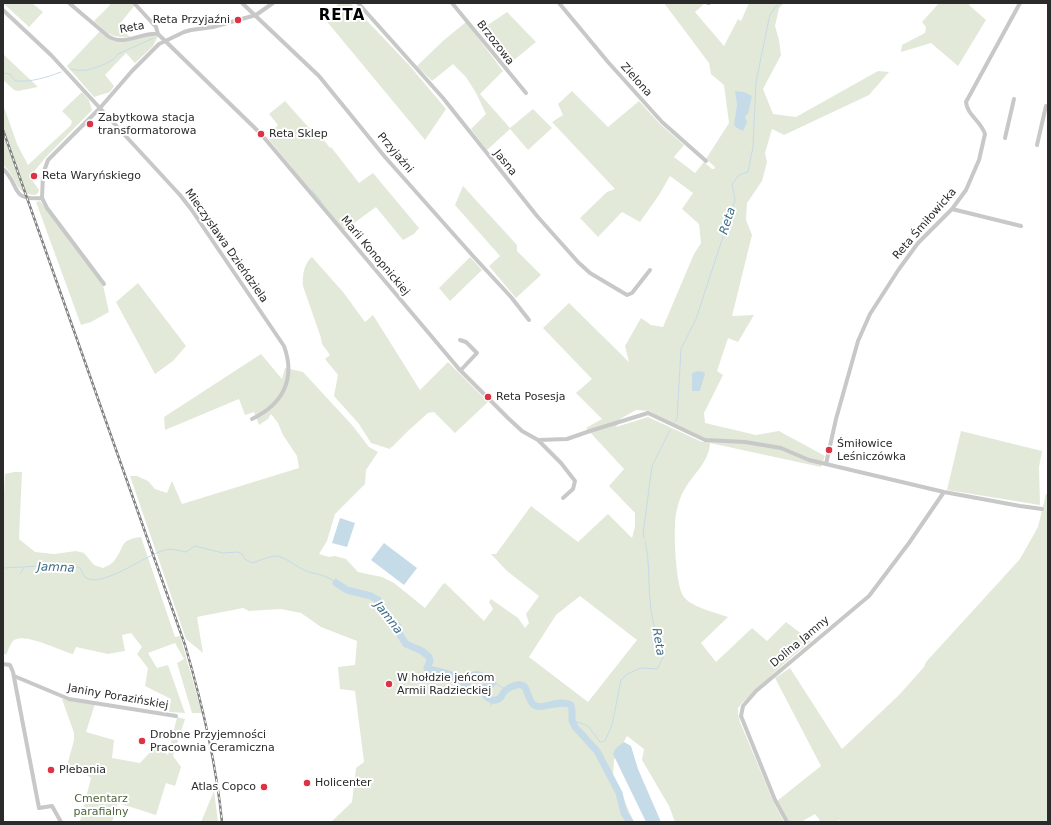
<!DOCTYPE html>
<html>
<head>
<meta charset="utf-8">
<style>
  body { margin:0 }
  #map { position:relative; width:1051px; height:825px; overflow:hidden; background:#fff; font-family:"DejaVu Sans",sans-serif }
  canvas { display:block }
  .frame { position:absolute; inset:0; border:4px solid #2b2b2b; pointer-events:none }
</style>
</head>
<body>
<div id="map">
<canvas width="1051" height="825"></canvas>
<div class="frame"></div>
</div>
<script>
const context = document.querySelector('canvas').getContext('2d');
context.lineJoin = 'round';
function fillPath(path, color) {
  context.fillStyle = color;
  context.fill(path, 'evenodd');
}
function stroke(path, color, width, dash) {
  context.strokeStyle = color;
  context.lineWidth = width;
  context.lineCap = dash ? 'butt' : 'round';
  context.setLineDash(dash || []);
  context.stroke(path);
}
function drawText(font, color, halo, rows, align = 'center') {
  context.font = font + ' "DejaVu Sans",sans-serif';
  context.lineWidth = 4;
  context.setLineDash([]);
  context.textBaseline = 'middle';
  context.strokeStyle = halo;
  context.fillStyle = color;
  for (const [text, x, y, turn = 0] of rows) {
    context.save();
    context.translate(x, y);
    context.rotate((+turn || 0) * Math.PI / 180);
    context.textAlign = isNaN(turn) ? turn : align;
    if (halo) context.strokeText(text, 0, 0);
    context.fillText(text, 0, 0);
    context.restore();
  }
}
fillPath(new Path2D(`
  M 3,3 L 32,3 L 43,12 L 29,27 Z
  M 109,3 L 132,3 L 135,5 L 118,26 L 130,37 C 110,38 108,33 94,21 L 110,5 Z
  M 339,3 L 350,3 L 410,66 L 446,109 L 425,140 L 324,18 Z
  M 664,3 L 705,3 L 695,12 L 724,46 L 738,19 L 741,21 L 749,3 L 784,3 L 779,8 L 775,26 L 779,40 L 781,55 L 763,89 L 773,114 L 796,117 L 878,71 L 889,72 L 869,95 L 784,135 L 772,129 L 765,153 L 767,162 L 762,181 L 747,203 L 746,220 L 752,235 L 732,316 L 754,315 L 738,342 L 728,338 L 717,371 L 723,375 L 704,413 L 705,423 L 756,435 L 779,431 L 825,456 L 821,467 L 710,443 C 709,462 695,472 686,487 C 679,497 675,514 675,525 C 674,539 676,588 684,597 C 691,607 717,613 728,617 L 701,643 L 716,662 L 752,628 L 767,641 L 786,622 L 811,641 L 788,660 L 743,702 L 738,708 L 738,714 L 740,722 L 774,803 L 784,822 L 675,822 L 669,806 L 642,760 L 644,749 L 627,736 L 614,760 L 613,776 L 634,822 L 331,822 L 352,802 L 356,768 L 364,762 L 355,691 L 340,689 L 338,667 L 355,665 L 357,641 L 321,627 L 301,613 L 281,609 L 249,611 L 243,608 L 197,617 L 203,653 L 186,639 L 130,476 L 137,476 L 148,481 L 155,489 L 167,493 L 172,481 L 182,504 L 299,468 L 297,456 L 283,435 L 278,423 L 271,414 L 268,419 L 259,425 L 254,412 L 245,415 L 239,399 L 165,430 L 164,417 L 261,354 L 282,379 L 285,368 L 303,372 L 352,425 L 369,447 L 378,452 L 366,470 L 365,484 L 335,514 L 327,541 L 319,554 L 329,557 L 335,556 L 346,559 L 358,572 L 382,577 L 394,583 L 425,608 L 443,584 L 445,583 L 484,621 L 493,609 L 489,602 L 491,599 L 518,618 L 525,628 L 529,623 L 526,614 L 539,596 L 507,571 L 491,554 L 496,554 L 531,506 L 578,542 L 608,514 L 632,538 L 635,526 L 635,513 L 609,486 L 624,469 L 586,428 L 602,419 L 576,393 L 592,379 L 543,328 L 569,303 L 629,362 L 625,346 L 641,318 L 651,325 L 663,327 L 694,254 L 701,243 L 699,224 L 682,209 L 693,193 L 670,176 L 659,195 L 640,222 L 622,212 L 598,237 L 580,218 L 607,192 L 615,189 L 552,122 L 563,115 L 558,104 L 572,91 L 608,127 L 639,101 L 660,124 L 684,145 L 674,157 L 695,173 L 704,162 L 712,169 L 714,169 L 715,167 L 706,159 L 729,123 L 724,85 L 711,74 L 709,63 ZM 636,410 L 649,411 L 670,423 L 706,439 L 710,442 L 702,442 L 648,417 L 616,427 L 620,419 ZM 580,596 L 637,640 L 588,702 L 529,657 L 556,615 Z
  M 939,3 L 970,3 L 969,5 L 986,20 L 958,66 L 931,43 L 901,52 L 902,45 L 925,33 L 926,27 L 922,22 Z
  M 507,12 L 536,42 L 508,65 L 479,31 Z
  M 466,22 L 503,71 L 480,94 L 510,128 L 533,109 L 552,128 L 528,150 L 510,129 L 487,150 L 471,129 L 486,114 L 476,93 L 466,77 L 453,64 L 432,81 L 417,66 L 444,40 Z
  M 100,31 L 113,41 L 152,35 L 158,36 L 153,46 L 135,63 L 126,53 L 105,75 L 114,86 L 110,92 L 94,97 L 67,66 Z
  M 3,54 L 38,87 L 18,91 L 14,90 L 3,80 Z
  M 82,92 L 89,100 L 92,110 L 46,157 L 32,174 L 32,180 L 39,190 L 38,193 L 35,195 C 13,194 18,177 3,165 L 3,104 L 17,144 L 28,165 L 71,125 L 72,121 L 62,111 Z
  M 285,101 L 310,129 L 323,139 L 330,148 L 331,147 L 359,183 L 373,173 L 419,228 L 414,234 L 403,240 L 376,207 L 343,231 L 267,137 L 278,125 L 269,114 Z
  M 463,186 L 517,245 L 517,251 L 541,275 L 516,298 L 489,266 L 500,256 L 455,205 Z
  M 40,201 L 103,285 L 109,312 L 91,322 L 81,325 L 36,202 Z
  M 312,257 L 343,292 L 365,322 L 373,315 L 420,390 L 448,362 L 488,402 L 455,433 L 434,412 L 428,413 L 408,431 L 391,448 L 392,445 L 390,449 L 371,443 L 359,424 L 334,396 L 338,375 L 325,359 L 330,355 L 322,344 L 321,338 L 303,286 C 302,276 304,263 312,257 Z
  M 470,257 L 482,270 L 450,301 L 439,288 Z
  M 138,283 L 186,346 L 173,361 L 155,374 L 116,302 Z
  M 961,431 L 1042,451 L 1039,467 L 1040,505 L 947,490 Z
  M 14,472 L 22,472 L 19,539 L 35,552 L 54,554 L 76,551 L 84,553 L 94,565 L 103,568 C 107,566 112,564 114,561 C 126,546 118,540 141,537 L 175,637 L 180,636 L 202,713 L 192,713 L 177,663 L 184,659 L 175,643 L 148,653 L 157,668 L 168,665 L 185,713 L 169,712 L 171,699 L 145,686 L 148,668 L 137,654 L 142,647 L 131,633 L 122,635 L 125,651 L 108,654 L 76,647 L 73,654 C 60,651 23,631 13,641 C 10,644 8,651 6,655 L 3,653 L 3,514 L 5,474 Z
  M 1046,494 L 1048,494 L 1048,822 L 840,822 L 839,820 L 835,822 L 821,822 L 815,814 L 801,822 L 788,822 L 777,801 L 821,766 L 775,678 L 790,668 L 842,749 L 899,695 L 924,667 L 926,662 L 1020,559 L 1038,527 Z
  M 62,699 L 95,704 L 86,732 L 114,740 L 112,758 L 140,763 L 157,745 L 168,755 L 177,717 L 185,719 L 173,756 L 181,767 L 175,786 L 166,783 L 156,815 L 118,803 L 112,822 L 80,821 L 91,778 L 82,771 L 67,766 L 74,740 L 74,733 Z
  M 214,791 L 218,822 L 201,822 Z`), '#e2e9d9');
fillPath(new Path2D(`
  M 735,91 L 744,92 L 752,96 L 748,114 L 746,115 L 745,117 L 747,122 L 743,131 L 737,128 L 734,125 L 737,105 Z
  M 698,371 L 704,372 L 705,374 L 700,390 L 699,391 L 692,391 L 692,373 Z
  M 340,518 L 355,523 L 347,547 L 332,543 Z
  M 384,543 L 417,568 L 404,585 L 371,560 Z
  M 624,742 L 631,746 L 638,769 L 661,822 L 646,822 L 613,754 L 616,748 Z`), '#c6dbe8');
stroke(new Path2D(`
  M 70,69 C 76,70 81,71 87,70 C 95,68 115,62 118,54 L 154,38
  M 3,73 L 10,74 L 15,81 C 32,82 45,78 61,72
  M 312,190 L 321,201
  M 675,422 L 677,419 L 681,349 L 696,319 L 735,200 L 732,184 L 739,175 L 748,172 L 753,147 L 756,82 L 770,14 L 779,3
  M 644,538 L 643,534 L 652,466 L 670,430
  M 3,568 L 41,566 L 52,570 L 66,569 L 74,566 L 80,568 C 82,571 83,575 85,577 C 100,590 147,554 165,550 C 172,548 179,551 186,552 L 195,546 L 223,553 L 238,552 L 242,554 L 246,560 L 252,563 C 258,561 271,556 276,556 C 286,557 295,566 304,570 C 315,575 327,574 336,583
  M 20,574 L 24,568
  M 336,582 L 336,578
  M 492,681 L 506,690
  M 491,706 L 492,700
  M 572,720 L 588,726 L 600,742 L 605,741 L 612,725 L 621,680 L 627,674 L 641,668 L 657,669 L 663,658 C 658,639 651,619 650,600 C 648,581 650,561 645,542`), '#c6dbe8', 1);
stroke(new Path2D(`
  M 336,583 L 347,590 L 371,596 L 378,600 L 388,619 L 398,626 L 400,635 L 406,644 L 422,651 L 429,657 L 430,661 L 427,668 L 429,669 L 449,674 L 466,684 C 469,681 470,678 472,676 C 479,671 484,679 491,679 L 492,681 L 492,684 L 484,687 L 484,693 C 486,698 494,703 500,698 C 502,696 503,692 506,690 C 511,686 519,683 524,686 C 528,691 528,698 532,703 C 540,713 557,698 571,705 L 572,711 L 572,720 L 575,727 L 597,751 L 619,793 L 624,813 L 630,822`), '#c6dbe8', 7);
stroke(new Path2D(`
  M 69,3 L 108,36 C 123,47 142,32 158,34 L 261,134 L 459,369 L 508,418 L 522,431 L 538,440 L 567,439 L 590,431 L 648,413 L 705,440 L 745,442 L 781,448 L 809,460 L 944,492 L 1020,506 L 1042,509
  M 134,3 L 156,27 L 158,34
  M 242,3 L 319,76 L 385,157 L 473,256 L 511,297 L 529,320
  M 358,3 L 443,98 L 537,216 L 578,262 L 590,273 L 627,295 L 632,293 L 650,270
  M 452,3 L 526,93
  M 559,3 L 608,62 L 662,122 L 706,161
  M 708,3 L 709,3
  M 3,10 L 51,55 L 180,195 L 191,209 L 284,346 C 296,379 283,404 252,419
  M 1005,138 L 1014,99
  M 1037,145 L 1046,106
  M 3,169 C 21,185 9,201 42,198 L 43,174 L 48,160 L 100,108 L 132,71 L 159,44 L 184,32 L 191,30 L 213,27 L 256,15 L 273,3
  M 42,198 L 47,208 L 104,284
  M 952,209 L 1021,226
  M 460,340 L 466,342 L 477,353 L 461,370
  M 538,440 L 561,463 L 575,481 L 573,489 L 563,498
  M 826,464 L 836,419 L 858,341 L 870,314 L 899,269 L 918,243 L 952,209 L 966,190 L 979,160 L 985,134 C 981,121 967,115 966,102 L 1020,3
  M 3,664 L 10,665 L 13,672 L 39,808 L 52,806 L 61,822
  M 14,676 L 69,699 L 176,716
  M 787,822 L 775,800 L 741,716 L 743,706 L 756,691 L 869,596 L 909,543 L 944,492`), '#c8c8c8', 4);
const rail = new Path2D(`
  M 3,130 L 185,645 C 202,703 216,761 222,822`);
stroke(rail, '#808080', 2.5);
stroke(rail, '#fff', 1, [3]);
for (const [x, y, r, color] of [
  [238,20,4,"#dc3444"],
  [90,124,4,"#dc3444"],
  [261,134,4,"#dc3444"],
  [34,176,4,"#dc3444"],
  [488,397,4,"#dc3444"],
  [829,450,4,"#dc3444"],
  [389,684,4,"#dc3444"],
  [142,741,4,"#dc3444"],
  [51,770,4,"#dc3444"],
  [307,783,4,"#dc3444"],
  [264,787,4,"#dc3444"]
]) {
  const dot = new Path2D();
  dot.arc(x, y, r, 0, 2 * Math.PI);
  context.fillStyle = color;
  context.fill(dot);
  stroke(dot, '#fff', 1.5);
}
drawText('11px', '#2b2b2b', '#fff', [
  ["Reta Przyjaźni",230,20,"right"],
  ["Zabytkowa stacja",98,118],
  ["transformatorowa",98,131],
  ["Reta Sklep",269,134],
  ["Reta Waryńskiego",42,176],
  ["Reta Posesja",496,397],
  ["Śmiłowice",837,444],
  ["Leśniczówka",837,457],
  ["W hołdzie jeńcom",397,678],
  ["Armii Radzieckiej",397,691],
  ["Drobne Przyjemności",150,735],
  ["Pracownia Ceramiczna",150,748],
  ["Plebania",59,770],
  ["Holicenter",315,783],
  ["Atlas Copco",256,787,"right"]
], 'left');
drawText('11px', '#2b2b2b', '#fff', [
  ["Reta",132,28,-10],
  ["Brzozowa",495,43,52],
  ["Zielona",636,80,48],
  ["Przyjaźni",395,153,50],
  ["Jasna",505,163,51],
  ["Reta Śmiłowicka",925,224,-49],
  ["Mieczysława Dzieńdziela",226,246,55],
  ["Marii Konopnickiej",375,256,50],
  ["Dolina Jamny",800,642,-40],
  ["Janiny Porazińskiej",118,697,10]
]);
drawText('11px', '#4f643c', '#fff', [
  ["Cmentarz",101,799],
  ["parafialny",101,812]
]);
drawText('italic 12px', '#3e6d88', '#fff', [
  ["Reta",728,221,-72],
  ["Jamna",56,568,2],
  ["Jamna",388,618,52],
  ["Reta",658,642,80]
]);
context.letterSpacing = '1px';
drawText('bold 15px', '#000', '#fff', [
  ["RETA",342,16]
]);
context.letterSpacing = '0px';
</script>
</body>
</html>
